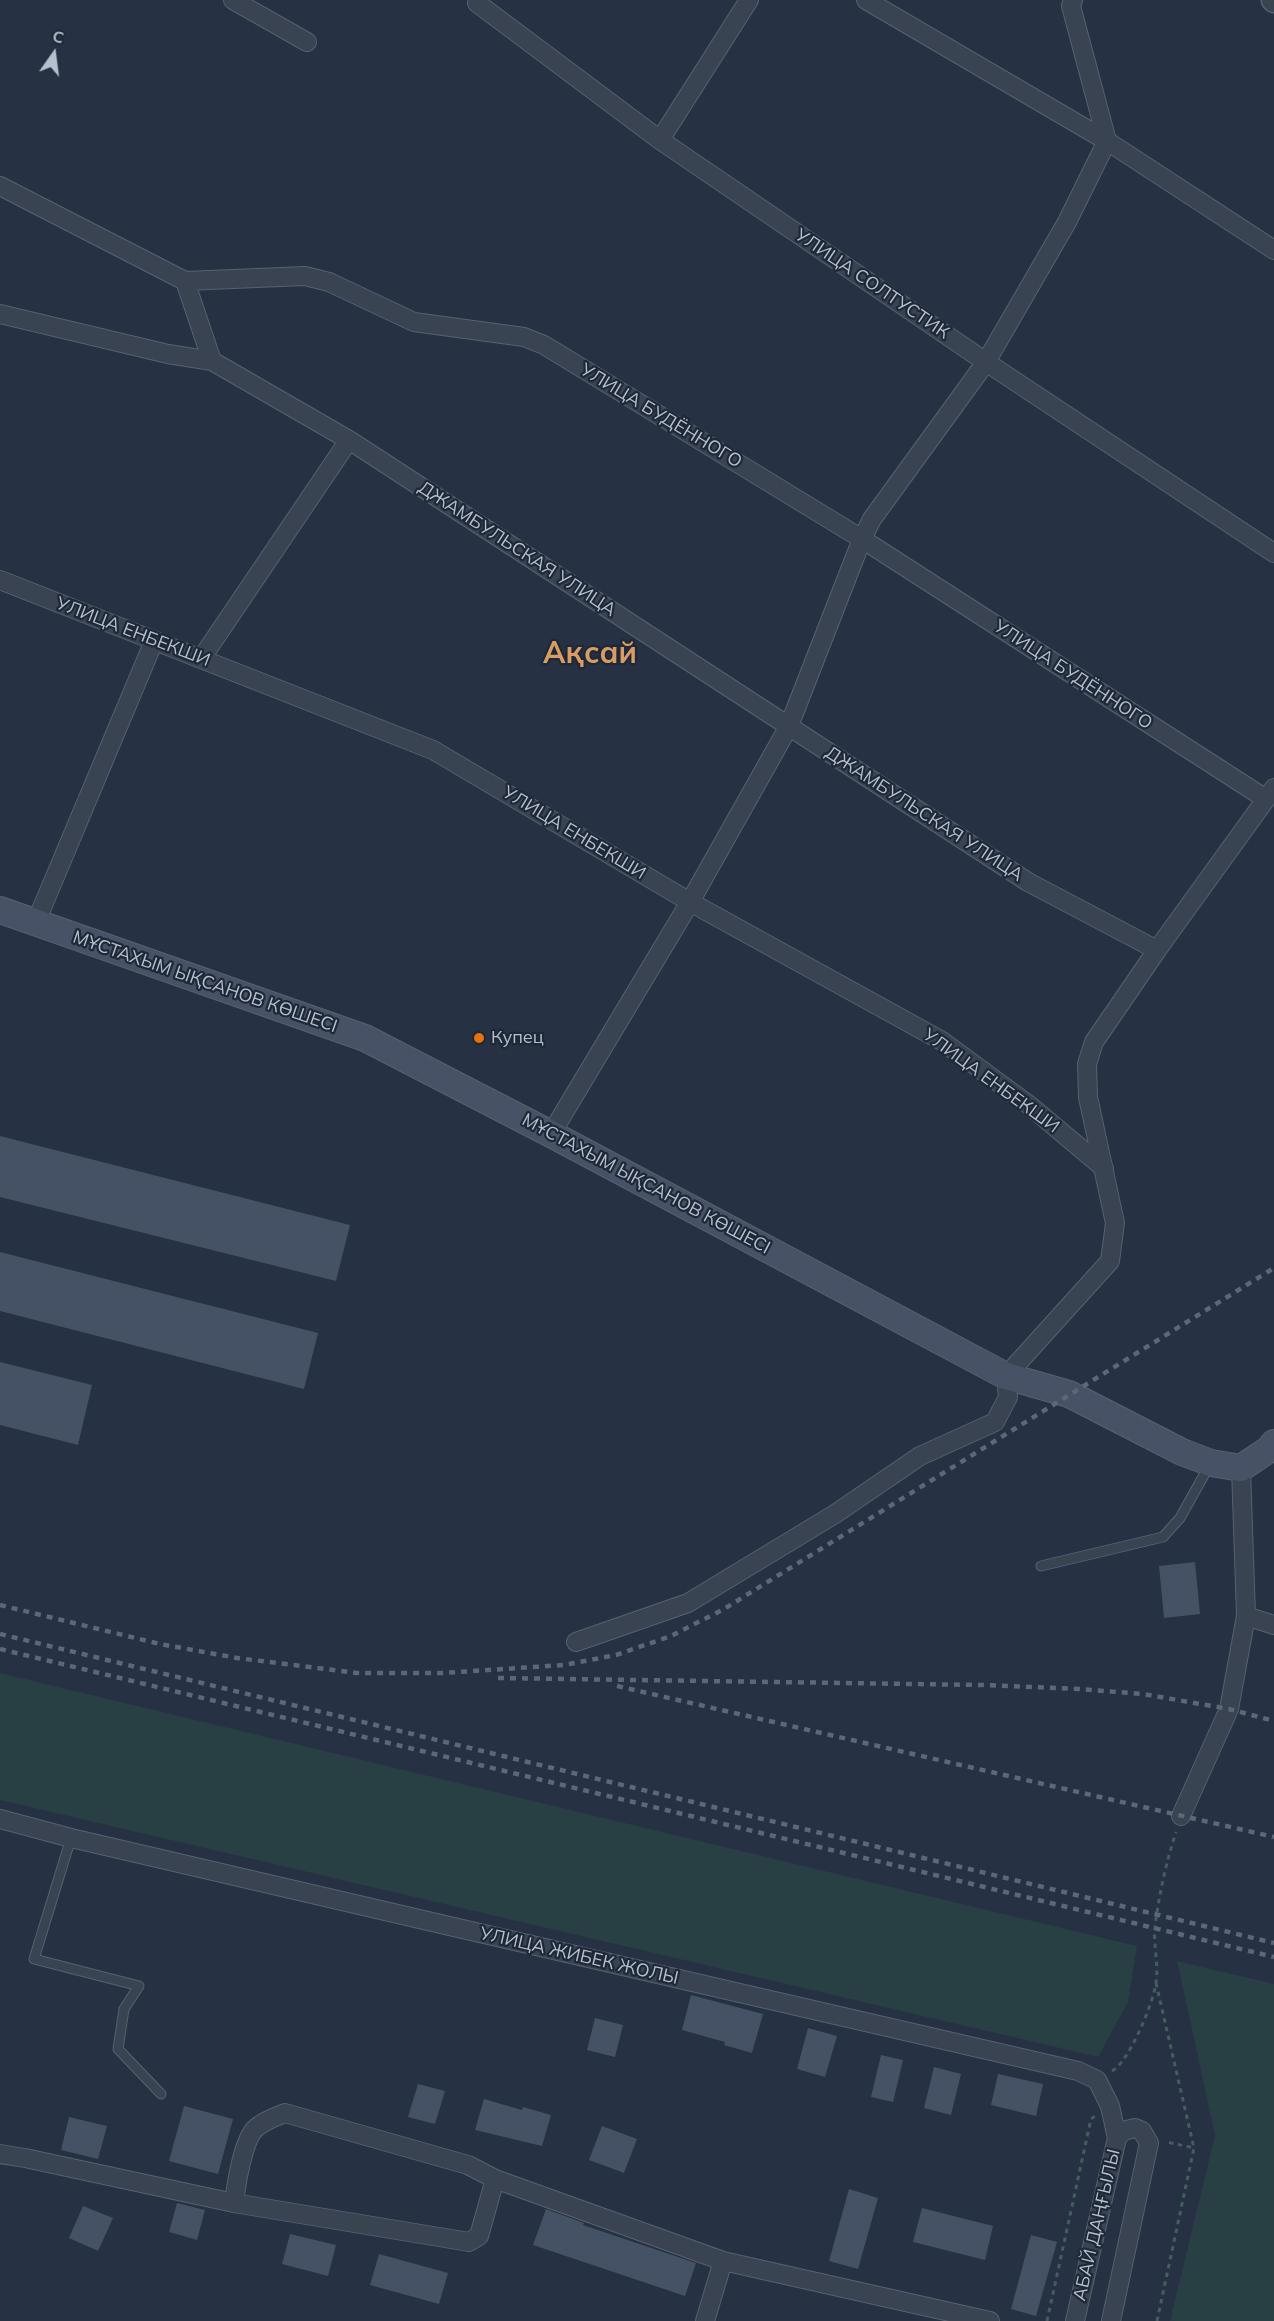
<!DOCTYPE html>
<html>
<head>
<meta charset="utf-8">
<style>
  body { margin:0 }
  #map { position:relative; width:1274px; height:2321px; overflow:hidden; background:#263143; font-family:Mulish,sans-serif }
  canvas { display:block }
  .north { position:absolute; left:24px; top:24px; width:60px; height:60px; -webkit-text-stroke:4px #1f2838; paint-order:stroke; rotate:14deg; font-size:16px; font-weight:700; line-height:24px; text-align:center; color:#b7bfcc }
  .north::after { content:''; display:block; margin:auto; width:21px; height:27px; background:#b7bfcc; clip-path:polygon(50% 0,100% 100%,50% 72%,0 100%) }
</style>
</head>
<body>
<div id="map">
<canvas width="1274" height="2321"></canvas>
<div class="north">С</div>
</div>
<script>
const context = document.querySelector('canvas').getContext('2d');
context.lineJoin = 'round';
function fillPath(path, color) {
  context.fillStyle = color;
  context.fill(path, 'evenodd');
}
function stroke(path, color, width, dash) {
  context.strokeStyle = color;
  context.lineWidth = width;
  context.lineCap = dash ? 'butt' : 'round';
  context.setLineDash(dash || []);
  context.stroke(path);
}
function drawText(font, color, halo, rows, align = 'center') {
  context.font = font + ' Mulish,sans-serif';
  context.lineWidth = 4.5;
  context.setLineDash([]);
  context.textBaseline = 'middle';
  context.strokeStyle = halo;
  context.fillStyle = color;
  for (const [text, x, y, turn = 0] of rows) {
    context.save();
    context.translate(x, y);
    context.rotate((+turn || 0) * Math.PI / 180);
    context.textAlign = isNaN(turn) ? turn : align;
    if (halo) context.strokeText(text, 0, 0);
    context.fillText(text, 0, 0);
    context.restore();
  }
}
fillPath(new Path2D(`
  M 0,1673 L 1137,1946 L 1128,2002 L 1098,2057 L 0,1800 Z
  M 1177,1961 L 1274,1984 L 1274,2321 L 1170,2321 L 1215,2135 Z`), '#283f44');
fillPath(new Path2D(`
  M 0,1136 L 350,1225 L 336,1281 L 0,1197 Z
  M 0,1252 L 318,1333 L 304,1389 L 0,1311 Z
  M 0,1362 L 92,1385 L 78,1445 L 0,1425 Z
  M 1195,1562 L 1200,1614 L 1164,1618 L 1159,1566 Z
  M 691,1995 L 763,2014 L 752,2053 L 724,2045 L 725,2042 L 682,2030 Z
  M 595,2018 L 623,2025 L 615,2057 L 587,2050 Z
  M 808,2028 L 837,2036 L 825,2077 L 797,2069 Z
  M 881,2055 L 903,2060 L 893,2102 L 871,2097 Z
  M 934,2067 L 961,2074 L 951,2115 L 924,2108 Z
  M 998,2074 L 1043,2084 L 1036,2116 L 991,2105 Z
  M 418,2084 L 445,2091 L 435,2124 L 408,2117 Z
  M 484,2099 L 522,2110 L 523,2107 L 551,2115 L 542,2146 L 475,2130 Z
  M 184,2106 L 233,2119 L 218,2174 L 169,2161 Z
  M 69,2117 L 107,2126 L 98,2159 L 61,2150 Z
  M 602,2126 L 637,2139 L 624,2173 L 589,2160 Z
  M 849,2189 L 878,2198 L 858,2269 L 829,2261 Z
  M 177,2203 L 205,2210 L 197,2240 L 169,2232 Z
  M 83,2206 L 113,2218 L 98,2251 L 69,2238 Z
  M 922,2208 L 993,2226 L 985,2260 L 913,2242 Z
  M 546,2209 L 584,2223 L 583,2225 L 696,2263 L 685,2296 L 533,2245 Z
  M 290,2234 L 336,2245 L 328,2276 L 282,2264 Z
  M 1031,2235 L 1057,2242 L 1036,2316 L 1011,2309 Z
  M 379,2254 L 448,2273 L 439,2304 L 370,2285 Z`), '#455165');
const service = new Path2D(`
  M 1041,1566 L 1163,1537 L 1180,1518 L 1209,1466
  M 71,1838 L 34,1959 L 139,1986 L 124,2009 L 118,2049 L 161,2094`);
const minor = new Path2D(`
  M 233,0 L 307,42
  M 866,0 L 1107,141 L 1274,250
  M 477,3 L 660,140 L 986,362 L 1274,553
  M 660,140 L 749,0
  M 0,186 L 185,281 L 305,276 L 329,282 L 414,322 L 524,337 L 544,345 L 862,539 L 1266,799
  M 185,281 L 212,361
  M 0,314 L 168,354 L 212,361 L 349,440 L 1028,882 L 1157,950
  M 0,580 L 433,750 L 690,902 L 942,1041 L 1029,1105 L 1104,1168
  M 201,659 L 349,440
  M 36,922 L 154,641
  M 551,1134 L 690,902 L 789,726 L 862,539 L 872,519 L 986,362 L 1067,222 L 1107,141 L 1071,6 L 1073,0
  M 1246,1616 L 1274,1625
  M 576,1642 L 688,1603 L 835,1514 L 920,1456 L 995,1422 L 1008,1397 L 1006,1376 L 1110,1261 L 1115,1223 L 1088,1097 L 1087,1064 L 1094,1042 L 1157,950 L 1274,788
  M 1181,1816 L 1229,1709 L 1246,1616 L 1241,1468
  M 0,1819 L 71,1838 L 458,1928 L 1078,2071 L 1097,2080 L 1110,2106 L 1117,2138
  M 0,2154 L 25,2158 L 234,2203 C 236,2186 243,2139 256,2128 C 265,2120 275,2117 285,2113 L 468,2165 L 495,2179 L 723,2261 L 990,2321
  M 234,2203 L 469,2242 L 479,2236 L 495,2179
  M 705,2321 L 723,2261
  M 1075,2321 L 1117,2138 L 1123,2131 L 1135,2128 L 1142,2131 L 1149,2143 L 1111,2321`);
const tertiary = new Path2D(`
  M 1273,0 L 1274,1`);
const secondary = new Path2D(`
  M 0,910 L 365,1038 L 551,1134 L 1006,1376 L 1069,1394 L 1182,1452 L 1211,1463 L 1241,1468 L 1268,1450 L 1274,1443`);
stroke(service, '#586170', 11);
stroke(minor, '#586170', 20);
stroke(tertiary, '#586170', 25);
stroke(secondary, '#586170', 28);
stroke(new Path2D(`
  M 1156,1983 L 1194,2148
  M 1112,2071 C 1129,2062 1154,2002 1156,1982 C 1159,1964 1153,1945 1155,1927 C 1159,1894 1166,1863 1176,1832
  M 1047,2321 L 1091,2119 L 1095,2116
  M 1157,2321 L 1194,2148 L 1167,2142`), '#465c60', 3, [4.5, 4.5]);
stroke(service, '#3a4352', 9);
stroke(minor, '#3a4352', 18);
stroke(tertiary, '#3a4352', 22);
stroke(secondary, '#485266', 26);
stroke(new Path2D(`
  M 0,1605 L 160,1644 L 237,1658 L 357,1673 L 443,1673 L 564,1665 L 616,1655 L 671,1636 L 724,1609 L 1274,1268
  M 0,1634 L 1274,1943
  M 0,1649 L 1274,1957
  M 498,1678 L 981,1685 L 1079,1689 L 1143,1694 L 1229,1709 L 1274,1721
  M 617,1686 L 1274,1837`), '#5c6779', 4.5, [6, 6]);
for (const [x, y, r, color] of [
  [479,1038,6,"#e8710a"]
]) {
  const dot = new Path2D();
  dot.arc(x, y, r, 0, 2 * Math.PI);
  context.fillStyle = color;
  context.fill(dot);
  stroke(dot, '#1f2838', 2);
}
drawText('18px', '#b7bfcc', '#1f2838', [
  ["УЛИЦА СОЛТУСТИК",872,284,34],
  ["УЛИЦА БУДЁННОГО",661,416,31],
  ["ДЖАМБУЛЬСКАЯ УЛИЦА",517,549,33],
  ["УЛИЦА ЕНБЕКШИ",133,632,21],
  ["УЛИЦА БУДЁННОГО",1073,675,33],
  ["ДЖАМБУЛЬСКАЯ УЛИЦА",924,814,33],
  ["УЛИЦА ЕНБЕКШИ",574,833,31],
  ["МҰСТАХЫМ ЫҚСАНОВ КӨШЕСІ",205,982,19],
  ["УЛИЦА ЕНБЕКШИ",991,1081,36],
  ["МҰСТАХЫМ ЫҚСАНОВ КӨШЕСІ",646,1184,28],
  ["УЛИЦА ЖИБЕК ЖОЛЫ",579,1956,13],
  ["АБАЙ ДАҢҒЫЛЫ",1097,2225,-77]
]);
drawText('18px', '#b7bfcc', '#1f2838', [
  ["Купец",491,1038]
], 'left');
drawText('bold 30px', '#d99c65', '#1f2838', [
  ["Ақсай",590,654]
]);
</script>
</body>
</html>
